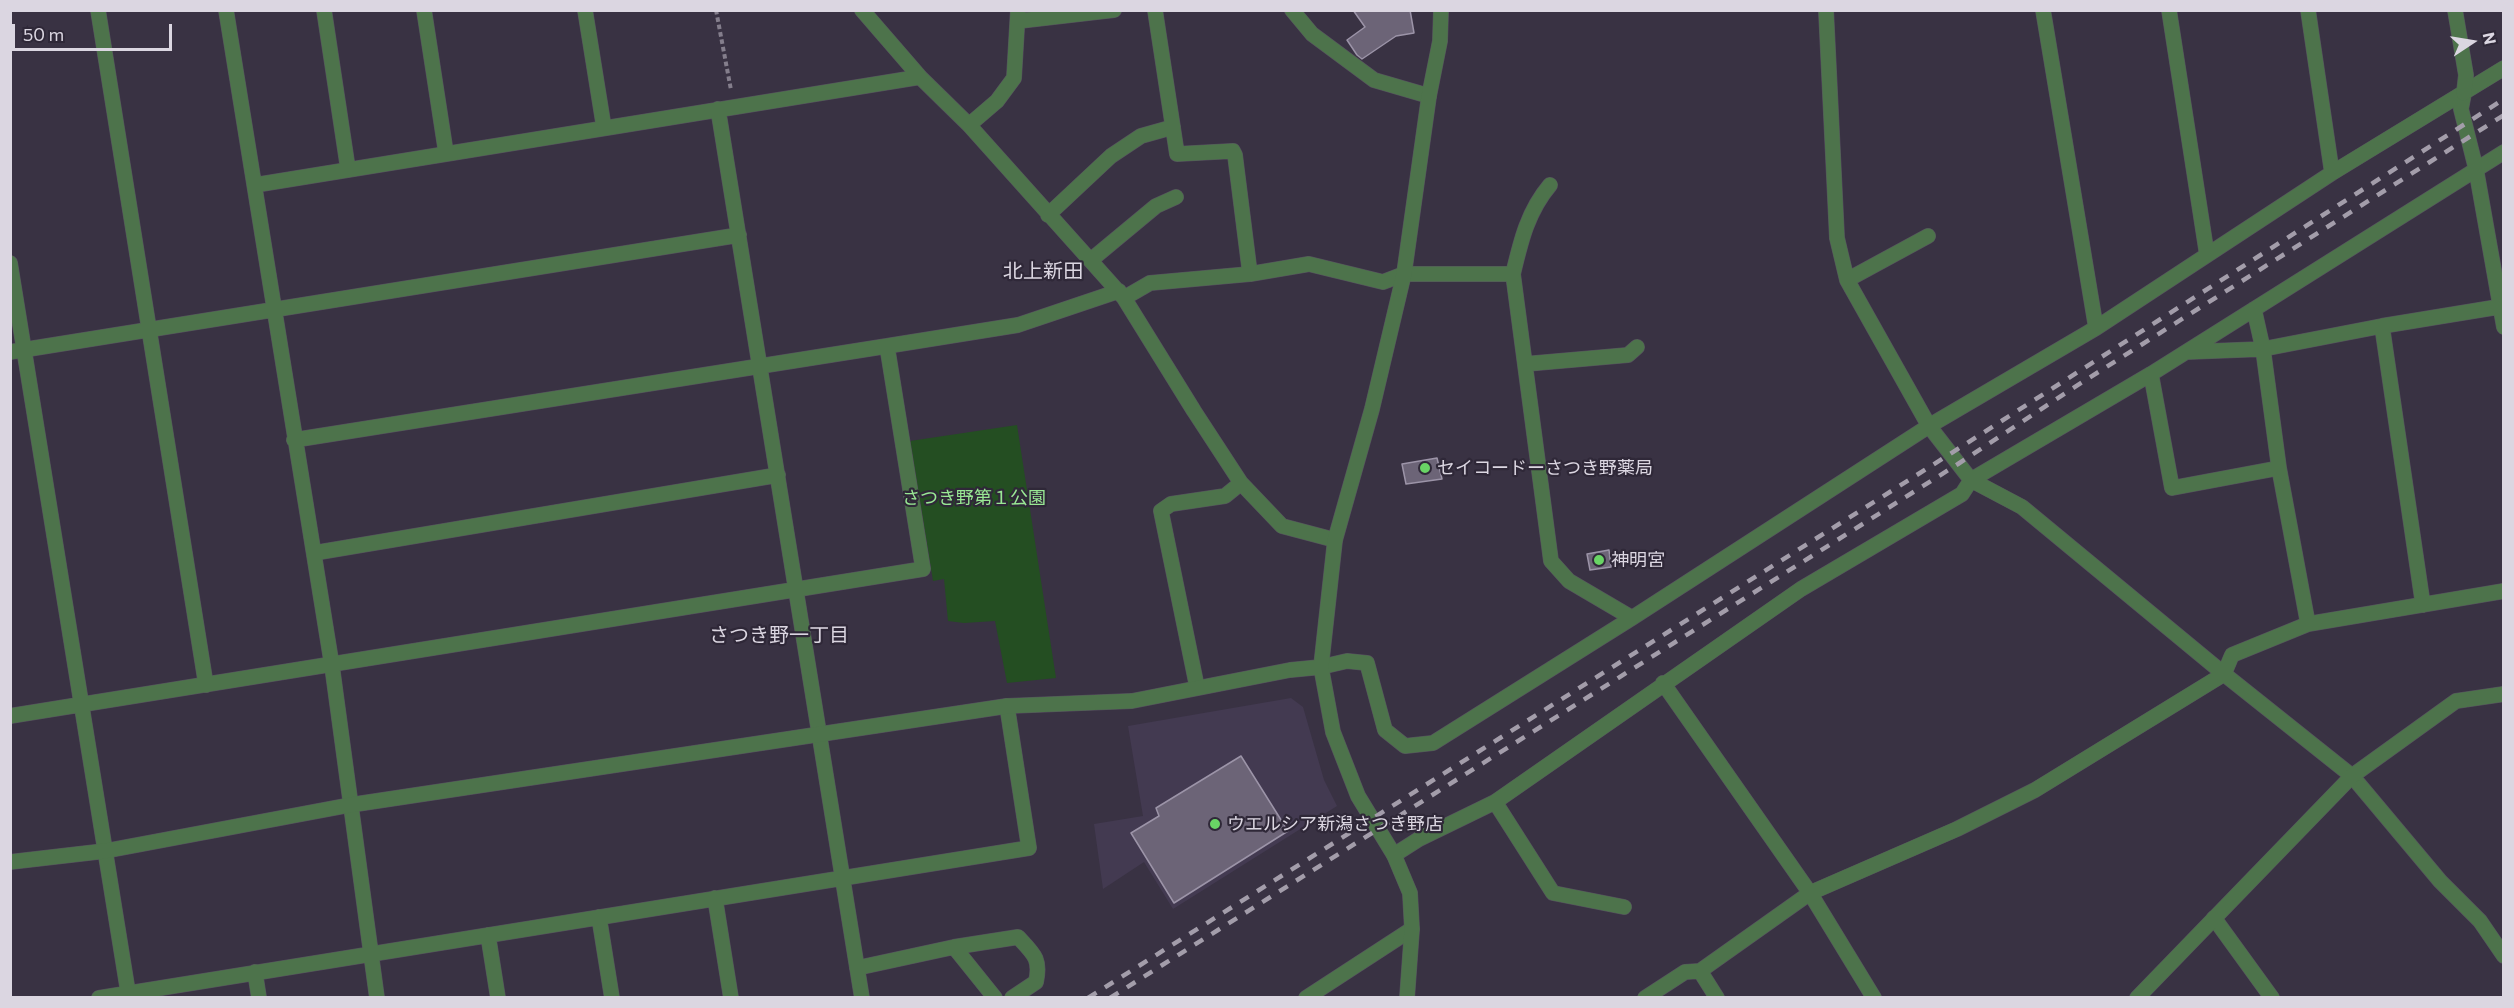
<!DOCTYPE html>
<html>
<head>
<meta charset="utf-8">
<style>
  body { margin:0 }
  #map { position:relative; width:2514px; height:1008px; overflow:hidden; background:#393243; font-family:Commissioner,sans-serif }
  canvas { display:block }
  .frame { position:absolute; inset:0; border:12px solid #dbd6e1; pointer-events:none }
  .north { position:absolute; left:2442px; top:12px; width:60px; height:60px; -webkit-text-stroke:4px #2f2838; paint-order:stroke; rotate:78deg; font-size:16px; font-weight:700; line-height:24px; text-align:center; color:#dbd6e1 }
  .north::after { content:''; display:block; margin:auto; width:21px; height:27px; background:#dbd6e1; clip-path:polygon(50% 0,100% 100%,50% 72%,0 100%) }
  .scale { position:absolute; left:12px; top:24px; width:160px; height:27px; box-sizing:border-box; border:3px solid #dbd6e1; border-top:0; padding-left:8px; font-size:18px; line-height:21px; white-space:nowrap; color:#dbd6e1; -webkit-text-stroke:4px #2f2838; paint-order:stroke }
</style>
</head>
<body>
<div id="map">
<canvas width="2514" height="1008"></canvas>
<div class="frame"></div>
<div class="north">N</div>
<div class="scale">50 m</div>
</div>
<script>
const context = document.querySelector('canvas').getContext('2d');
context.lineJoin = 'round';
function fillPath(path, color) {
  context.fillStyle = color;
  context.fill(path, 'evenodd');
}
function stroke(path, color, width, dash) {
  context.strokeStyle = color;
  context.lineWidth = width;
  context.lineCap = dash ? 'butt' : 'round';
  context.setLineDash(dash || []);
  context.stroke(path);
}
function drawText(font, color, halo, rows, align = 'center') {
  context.font = font + ' Commissioner,"Noto Sans JP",sans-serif';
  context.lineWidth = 4.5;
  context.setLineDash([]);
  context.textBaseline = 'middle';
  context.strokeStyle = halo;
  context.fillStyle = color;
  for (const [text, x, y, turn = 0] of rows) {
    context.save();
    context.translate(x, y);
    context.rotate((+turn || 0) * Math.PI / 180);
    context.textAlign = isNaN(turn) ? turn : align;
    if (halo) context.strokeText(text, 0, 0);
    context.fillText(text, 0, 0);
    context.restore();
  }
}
fillPath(new Path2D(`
  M 1291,698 L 1303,707 L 1324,780 L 1337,806 L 1173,909 L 1144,862 L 1103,889 L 1094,824 L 1143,816 L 1128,726 Z`), '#433a51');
fillPath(new Path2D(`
  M 1017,425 L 1056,678 L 1007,683 L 995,621 L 964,623 L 948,621 L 944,579 L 933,581 L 910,441 Z`), '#244e22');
const building = new Path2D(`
  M 1353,10 L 1410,10 L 1414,33 L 1396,36 L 1362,59 L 1357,55 L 1347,40 L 1365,27 Z
  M 1437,458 L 1442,479 L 1406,484 L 1402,464 Z
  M 1609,550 L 1611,567 L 1590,570 L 1587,554 Z
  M 1241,756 L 1288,831 L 1174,903 L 1131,833 L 1159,816 L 1156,808 Z`);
fillPath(building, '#6c6477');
stroke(building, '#9c94a8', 1.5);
const minor = new Path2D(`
  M 98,10 L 206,685
  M 226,10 L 332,666 L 377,998
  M 324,10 L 348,169
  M 424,10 L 446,153
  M 585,10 L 604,128
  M 862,10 L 920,77 L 969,125 L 1124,298 L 1194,411 L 1241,483 L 1282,526 L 1335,540
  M 1155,10 L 1177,154 L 1233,151 L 1235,155 L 1250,274
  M 1292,10 L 1312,34 L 1374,80 L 1429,96
  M 1826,10 L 1837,238 L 1847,280 L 1929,426 L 1971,480 L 2022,507 L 2224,674 L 2352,776 L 2440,881 L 2480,921 L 2504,956
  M 2043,10 L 2096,328
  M 2169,10 L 2207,255
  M 2308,10 L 2332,173
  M 1019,21 L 1114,10
  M 2464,93 L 2461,109 L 2476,169 L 2504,327
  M 718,109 L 862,998
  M 969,125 L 997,101 L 1014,78 L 1018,10
  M 255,185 L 920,77
  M 1048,215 L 1111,156 L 1141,136 L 1173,127
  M 1091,260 L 1156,206 L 1176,197
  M 10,263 L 129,998
  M 1513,274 C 1521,240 1528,211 1550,185
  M 1847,280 L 1928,236
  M 1124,298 L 1150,283 L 1250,274 L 1309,264 L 1383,282 L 1404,274 L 1513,274 L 1551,561 L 1569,581 L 1632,618
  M 2254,309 L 2263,349 L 2279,468 L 2308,624
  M 2382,326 L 2423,605
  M 887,346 L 1018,325 L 1119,291
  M 10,352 L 739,235
  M 2186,352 L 2263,349 L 2382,326 L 2504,306
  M 1525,364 L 1628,355 L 1637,347
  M 2151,374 L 2172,488 L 2279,468
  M 314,553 L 778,475
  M 1321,667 L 1347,661 L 1367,663 L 1385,730 L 1405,746 L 1433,743 L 1632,618 L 1929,426 L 2096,328 L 2332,173 L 2504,68
  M 1663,683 L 1810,893 L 1874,998
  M 1197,687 L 1161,511 L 1171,504 L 1225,496 L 1241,483
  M 10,716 L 923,569 L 887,346 L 294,440
  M 1495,802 L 1553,893 L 1624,907
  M 1394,855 L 1419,839 L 1495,802 L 1801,589 L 1962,494 L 1971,480 L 2151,374 L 2504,152
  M 715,898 L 731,998
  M 599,917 L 612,998
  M 2214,918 L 2272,998
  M 488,935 L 498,998
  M 954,947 L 995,998
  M 857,968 L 954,947 L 1018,937 C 1034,954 1041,959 1036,982 L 1012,998
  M 1700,971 L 1810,893 L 1957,829 L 2035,790 L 2224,674 L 2232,655 L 2308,624 L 2504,591
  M 255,972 L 259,998
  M 99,998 L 1029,848 L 1007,706
  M 1306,998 L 1412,929
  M 1645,998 L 1685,972 L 1700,971 L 1717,998`);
const tertiary = new Path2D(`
  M 2455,10 L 2466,75 L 2464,93
  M 10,862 L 105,851 L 350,805 L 1007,706 L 1132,701 L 1290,670 L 1321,667
  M 1407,998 L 1412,929 L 1410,893 L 1394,855 L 1358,796 L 1333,732 L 1321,667 L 1335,540 L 1372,409 L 1404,274 L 1429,96 L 1440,41 L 1441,10
  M 2137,998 L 2352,776 L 2456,701 L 2504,694`);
stroke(minor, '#56505f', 16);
stroke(tertiary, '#56505f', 16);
stroke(new Path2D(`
  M 716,10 L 731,90`), '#847e8c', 4, [4.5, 3]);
stroke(minor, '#4d734b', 15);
stroke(tertiary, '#4d734b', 15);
stroke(new Path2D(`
  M 1088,998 L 1950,454 L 2504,99
  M 1110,998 L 1958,464 L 2070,390 L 2504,115`), '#a39daa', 4.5, [10, 10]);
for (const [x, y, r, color] of [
  [1425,468,6,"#69d465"],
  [1599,560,6,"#69d465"],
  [1215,824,6,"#69d465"]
]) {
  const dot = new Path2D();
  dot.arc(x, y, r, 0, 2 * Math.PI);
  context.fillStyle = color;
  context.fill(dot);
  stroke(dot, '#2f2838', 2);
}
drawText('18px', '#dbd6e1', '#2f2838', [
  ["セイコードーさつき野薬局",1437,468],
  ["神明宮",1611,560],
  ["ウエルシア新潟さつき野店",1227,824]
], 'left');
drawText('18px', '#99e894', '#2f2838', [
  ["さつき野第１公園",974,498]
]);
drawText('20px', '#dbd6e1', '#2f2838', [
  ["北上新田",1043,271],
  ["さつき野一丁目",779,635]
]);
</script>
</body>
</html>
